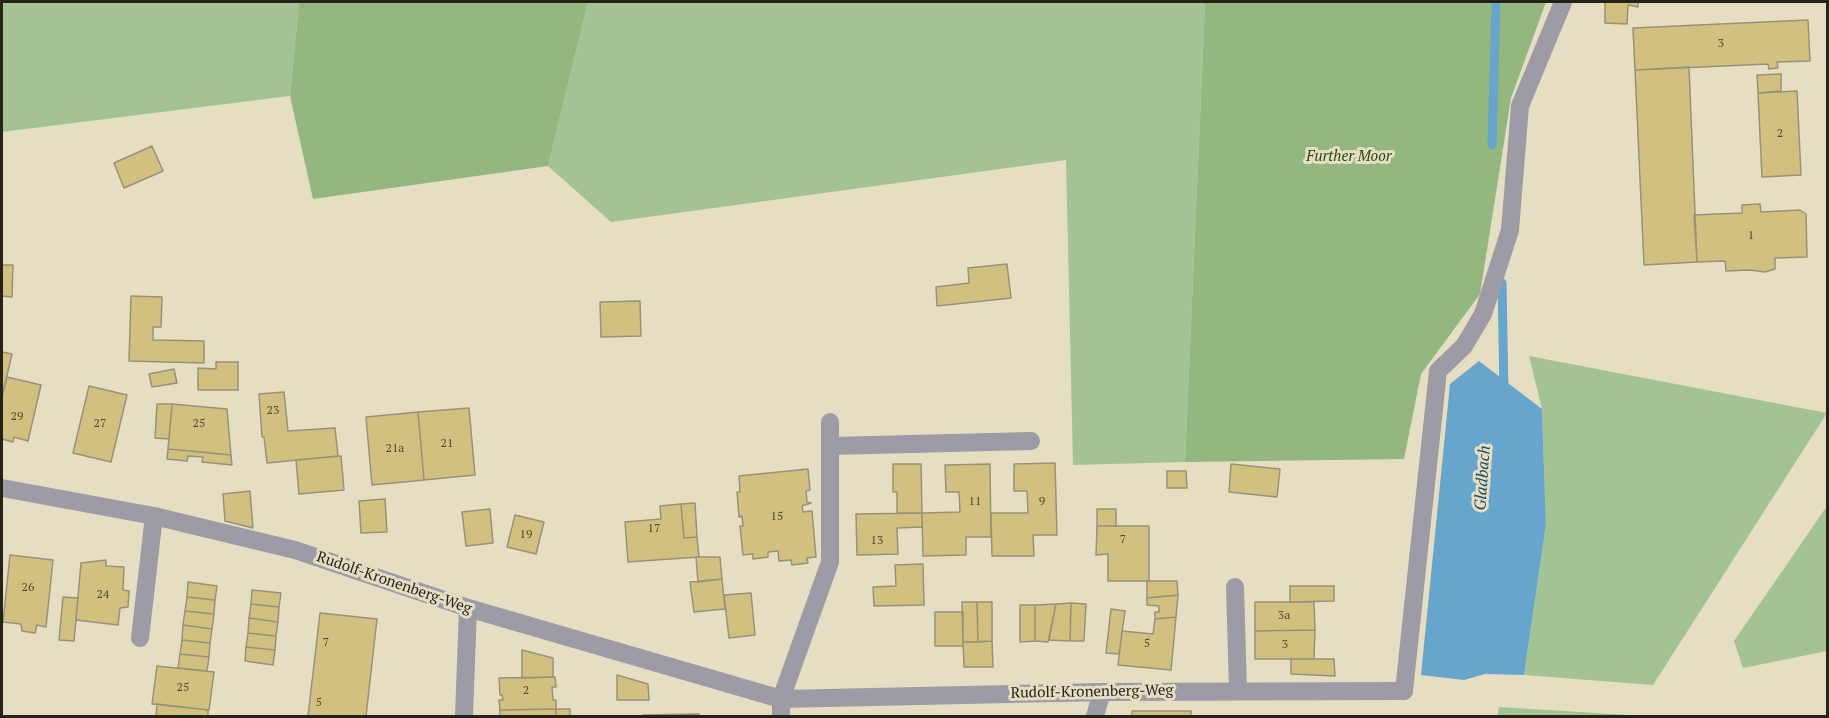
<!DOCTYPE html>
<html>
<head>
<meta charset="utf-8">
<style>
  body { margin:0 }
  #map { position:relative; width:1829px; height:718px; overflow:hidden; background:#e5dec3; font-family:"PT Serif",serif }
  canvas { display:block }
  .frame { position:absolute; inset:0; border:3px solid #252318; pointer-events:none }
</style>
</head>
<body>
<div id="map">
<canvas width="1829" height="718"></canvas>
<div class="frame"></div>
</div>
<script>
const context = document.querySelector('canvas').getContext('2d');
context.lineJoin = 'round';
function fillPath(path, color) {
  context.fillStyle = color;
  context.fill(path, 'evenodd');
}
function stroke(path, color, width, dash) {
  context.strokeStyle = color;
  context.lineWidth = width;
  context.lineCap = dash ? 'butt' : 'round';
  context.setLineDash(dash || []);
  context.stroke(path);
}
function drawText(font, color, halo, rows, align = 'center') {
  context.font = font + ' "PT Serif",serif';
  context.lineWidth = 6;
  context.setLineDash([]);
  context.textBaseline = 'middle';
  context.strokeStyle = halo;
  context.fillStyle = color;
  for (const [text, x, y, turn = 0] of rows) {
    context.save();
    context.translate(x, y);
    context.rotate((+turn || 0) * Math.PI / 180);
    context.textAlign = isNaN(turn) ? turn : align;
    if (halo) context.strokeText(text, 0, 0);
    context.fillText(text, 0, 0);
    context.restore();
  }
}
fillPath(new Path2D(`
  M 2,2 L 299,2 L 290,96 L 2,132 Z
  M 588,2 L 1196,2 L 1205,4 L 1185,462 L 1073,465 L 1066,160 L 611,222 L 548,166 Z
  M 1529,356 L 1827,413 L 1653,685 L 1524,675 L 1546,525 L 1542,409 Z
  M 1827,506 L 1827,651 L 1743,668 L 1734,641 Z
  M 1499,707 L 1646,716 L 1497,716 Z`), '#a4c394');
fillPath(new Path2D(`
  M 299,2 L 588,2 L 548,166 L 313,199 L 290,96 Z
  M 1196,2 L 1546,2 L 1511,98 L 1480,294 L 1421,374 L 1404,459 L 1185,462 L 1205,4 Z`), '#93b77f');
fillPath(new Path2D(`
  M 1479,361 L 1542,409 L 1546,525 L 1524,675 L 1485,674 L 1464,680 L 1421,675 L 1450,384 Z`), '#67a5cc');
stroke(new Path2D(`
  M 1492,145 L 1496,2
  M 1502,283 L 1504,392`), '#67a5cc', 9);
const building = new Path2D(`
  M 1605,2 L 1638,2 L 1638,7 L 1628,5 L 1627,24 L 1605,23 Z
  M 1808,20 L 1810,61 L 1777,62 L 1778,68 L 1769,69 L 1768,64 L 1635,70 L 1633,28 Z
  M 1689,67 L 1697,262 L 1644,265 L 1635,70 Z
  M 1781,74 L 1781,91 L 1758,93 L 1757,75 Z
  M 1797,91 L 1801,175 L 1762,177 L 1758,93 Z
  M 152,146 L 163,171 L 124,188 L 114,163 Z
  M 1760,204 L 1761,212 L 1800,210 L 1806,214 L 1807,257 L 1775,258 L 1775,269 L 1765,272 L 1750,270 L 1726,271 L 1725,261 L 1697,262 L 1694,215 L 1742,213 L 1742,205 Z
  M 1007,264 L 1011,298 L 937,306 L 936,287 L 969,283 L 968,268 Z
  M 2,265 L 13,265 L 12,297 L 2,296 Z
  M 131,296 L 162,297 L 161,327 L 153,327 L 153,340 L 204,341 L 204,363 L 129,361 Z
  M 640,301 L 641,336 L 601,337 L 600,302 Z
  M 2,352 L 12,354 L 2,397 Z
  M 216,362 L 238,362 L 238,390 L 198,390 L 198,368 L 216,369 Z
  M 174,369 L 177,383 L 152,387 L 149,374 Z
  M 7,377 L 41,385 L 28,441 L 14,437 L 13,442 L 2,439 L 2,397 Z
  M 89,386 L 127,395 L 111,462 L 73,453 Z
  M 284,392 L 288,431 L 335,428 L 338,456 L 267,463 L 264,437 L 262,437 L 259,394 Z
  M 157,404 L 172,404 L 169,439 L 155,438 Z
  M 172,404 L 227,409 L 231,455 L 168,449 Z
  M 469,408 L 475,475 L 424,480 L 418,412 Z
  M 418,412 L 424,480 L 372,485 L 366,417 Z
  M 168,449 L 231,455 L 232,465 L 202,462 L 203,457 L 188,456 L 187,461 L 167,459 Z
  M 341,456 L 344,490 L 299,494 L 296,460 Z
  M 1055,463 L 1057,535 L 1033,535 L 1034,556 L 992,556 L 991,513 L 1028,513 L 1027,491 L 1014,491 L 1014,464 Z
  M 893,464 L 921,464 L 922,513 L 897,513 L 897,492 L 893,492 Z
  M 990,464 L 991,537 L 966,537 L 966,555 L 923,556 L 922,513 L 960,512 L 959,492 L 946,492 L 945,465 Z
  M 1231,464 L 1280,469 L 1277,497 L 1229,492 Z
  M 808,469 L 810,490 L 806,491 L 807,502 L 811,503 L 802,506 L 803,512 L 812,511 L 816,557 L 807,558 L 808,563 L 792,565 L 791,560 L 779,561 L 778,551 L 768,552 L 768,557 L 753,559 L 753,554 L 743,555 L 740,526 L 743,526 L 742,516 L 739,517 L 737,492 L 740,492 L 739,476 Z
  M 1167,471 L 1186,471 L 1187,488 L 1167,488 Z
  M 250,491 L 253,528 L 225,521 L 223,494 Z
  M 385,499 L 387,532 L 361,533 L 359,501 Z
  M 695,503 L 697,537 L 684,538 L 681,504 Z
  M 681,504 L 684,538 L 697,537 L 699,557 L 628,562 L 625,522 L 661,519 L 660,506 Z
  M 490,509 L 493,543 L 466,546 L 462,512 Z
  M 1097,509 L 1116,509 L 1116,526 L 1097,526 Z
  M 922,513 L 922,527 L 897,528 L 898,554 L 857,555 L 856,514 Z
  M 515,515 L 544,522 L 536,554 L 507,547 Z
  M 1097,526 L 1149,526 L 1149,581 L 1108,581 L 1108,554 L 1096,555 Z
  M 10,555 L 53,560 L 46,627 L 37,625 L 35,633 L 22,631 L 21,624 L 3,622 Z
  M 696,557 L 720,557 L 722,579 L 698,582 Z
  M 106,560 L 106,566 L 124,567 L 123,590 L 129,591 L 128,607 L 120,608 L 118,625 L 76,620 L 81,563 Z
  M 923,564 L 924,605 L 874,606 L 873,587 L 896,586 L 895,565 Z
  M 722,579 L 725,609 L 694,612 L 690,582 Z
  M 1147,581 L 1177,581 L 1178,595 L 1147,598 Z
  M 188,582 L 217,586 L 215,600 L 187,597 Z
  M 1290,586 L 1334,586 L 1334,601 L 1290,602 Z
  M 252,590 L 281,593 L 279,607 L 251,604 Z
  M 751,593 L 755,635 L 729,638 L 724,595 Z
  M 1178,595 L 1176,617 L 1155,619 L 1155,612 L 1159,612 L 1159,606 L 1147,605 L 1147,598 Z
  M 63,597 L 78,598 L 74,641 L 59,640 Z
  M 187,597 L 215,600 L 214,614 L 185,611 Z
  M 962,602 L 977,602 L 978,642 L 963,642 Z
  M 977,602 L 992,602 L 992,641 L 978,642 Z
  M 1255,602 L 1314,602 L 1315,630 L 1255,631 Z
  M 1071,603 L 1070,641 L 1049,640 L 1056,604 Z
  M 1071,603 L 1086,604 L 1084,641 L 1070,641 Z
  M 251,604 L 279,607 L 278,622 L 249,618 Z
  M 1056,604 L 1048,642 L 1035,641 L 1035,605 Z
  M 1020,605 L 1035,605 L 1035,641 L 1020,642 Z
  M 1111,609 L 1125,611 L 1119,654 L 1106,653 Z
  M 185,611 L 214,614 L 212,629 L 183,625 Z
  M 935,612 L 963,612 L 963,646 L 935,646 Z
  M 320,613 L 377,619 L 366,716 L 308,716 Z
  M 1176,617 L 1171,670 L 1118,665 L 1122,631 L 1153,634 L 1155,619 Z
  M 249,618 L 278,622 L 276,636 L 248,633 Z
  M 183,625 L 212,629 L 210,643 L 182,640 Z
  M 1315,630 L 1314,659 L 1255,659 L 1255,631 Z
  M 248,633 L 276,636 L 275,650 L 246,647 Z
  M 182,640 L 210,643 L 209,657 L 180,654 Z
  M 992,641 L 993,667 L 964,667 L 963,642 Z
  M 246,647 L 275,650 L 273,665 L 245,661 Z
  M 522,650 L 553,658 L 553,677 L 522,678 Z
  M 180,654 L 209,657 L 207,671 L 178,668 Z
  M 1291,659 L 1334,659 L 1335,676 L 1291,674 Z
  M 157,666 L 214,672 L 209,710 L 152,704 Z
  M 617,675 L 648,684 L 649,700 L 617,700 Z
  M 555,677 L 556,687 L 552,687 L 553,700 L 556,700 L 556,709 L 500,710 L 499,700 L 503,700 L 502,695 L 500,695 L 499,678 Z
  M 157,704 L 208,710 L 208,716 L 156,716 Z
  M 556,709 L 556,716 L 500,716 L 500,710 Z
  M 556,709 L 570,709 L 570,716 L 556,716 Z
  M 1132,711 L 1191,711 L 1191,716 L 1132,716 Z
  M 699,714 L 699,716 L 643,716 L 643,715 Z`);
fillPath(building, '#d1c07f');
stroke(building, '#989279', 1.5);
stroke(new Path2D(`
  M 831,446 L 1031,441
  M 1235,587 L 1238,690
  M 1404,691 L 1438,371 L 1464,346 L 1483,314 L 1510,230 L 1520,106 L 1563,2`), '#9c9ba6', 18);
stroke(new Path2D(`
  M 2,488 L 154,516 L 295,550 L 468,608 L 781,699 L 1102,692 L 1404,691
  M 140,638 L 154,516
  M 464,716 L 468,608
  M 781,716 L 781,699 L 830,562 L 830,422
  M 1095,716 L 1102,692`), '#9c9ba6', 18);
drawText('12px', '#504a32', null, [
  ["3",1721,44],
  ["2",1780,134],
  ["1",1751,236],
  ["23",273,411],
  ["29",17,417],
  ["27",100,424],
  ["25",199,424],
  ["21",447,444],
  ["21a",395,449],
  ["11",975,502],
  ["9",1042,502],
  ["15",777,517],
  ["17",654,529],
  ["19",526,535],
  ["7",1123,540],
  ["13",877,541],
  ["26",28,588],
  ["24",103,595],
  ["3a",1284,616],
  ["7",326,643],
  ["5",1147,644],
  ["3",1285,645],
  ["25",183,688],
  ["2",526,691],
  ["5",319,703]
]);
drawText('italic 15px', '#26480e', '#e5dec3', [
  ["Further Moor",1349,157]
]);
drawText('15px', '#252318', '#e5dec3', [
  ["Rudolf-Kronenberg-Weg",394,583,19],
  ["Rudolf-Kronenberg-Weg",1092,692,-1]
]);
drawText('italic 16px', '#1b4b67', '#e5dec3', [
  ["Gladbach",1483,478,-86]
]);
</script>
</body>
</html>
